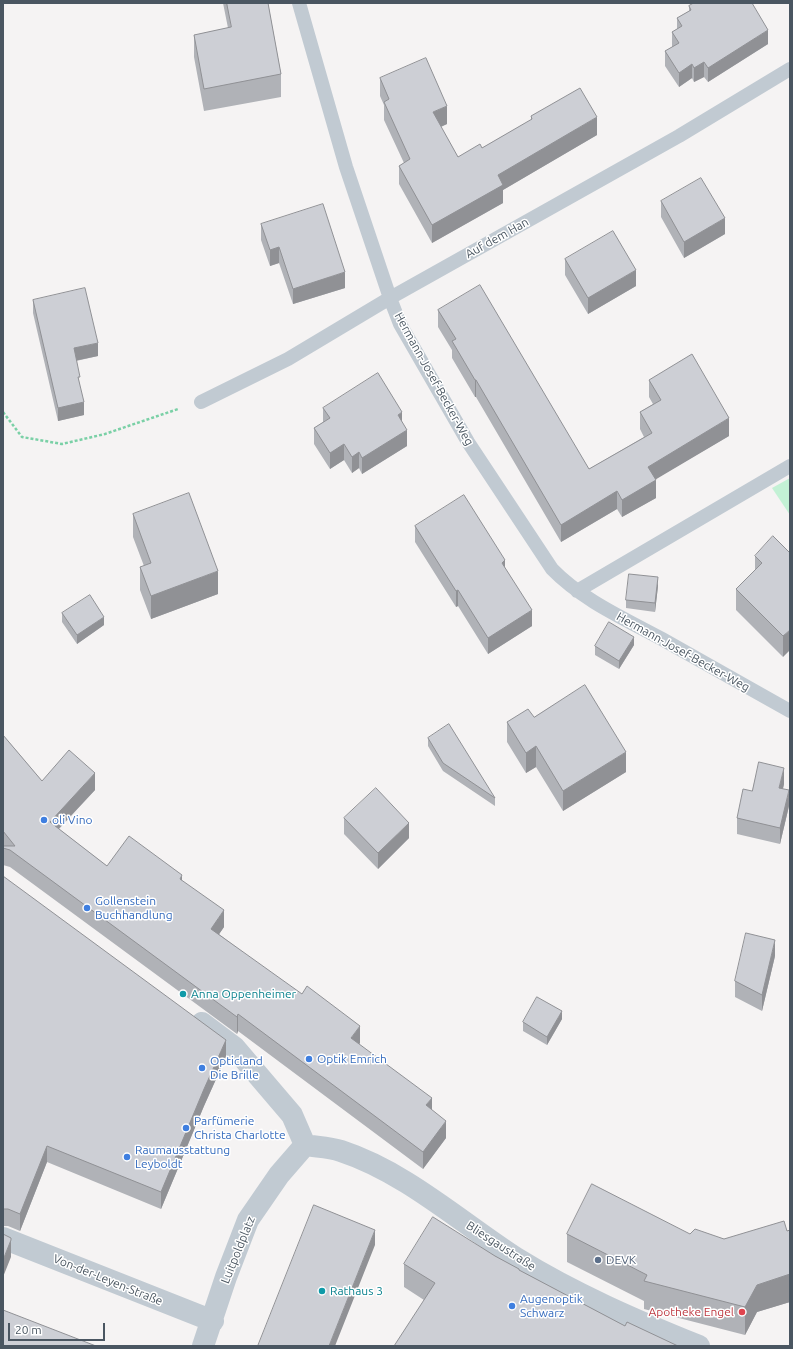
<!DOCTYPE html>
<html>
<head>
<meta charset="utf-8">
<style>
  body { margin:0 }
  #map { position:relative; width:793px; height:1349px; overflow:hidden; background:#f5f3f3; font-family:Ubuntu,sans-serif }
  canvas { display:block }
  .frame { position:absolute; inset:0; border:4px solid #4a5661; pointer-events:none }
  .scale { position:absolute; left:8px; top:1323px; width:97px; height:18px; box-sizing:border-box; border:2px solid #4a5661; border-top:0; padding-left:5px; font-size:12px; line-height:14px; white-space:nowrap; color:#4a5661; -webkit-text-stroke:3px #fff; paint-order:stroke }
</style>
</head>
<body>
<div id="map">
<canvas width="793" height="1349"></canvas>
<div class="frame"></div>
<div class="scale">20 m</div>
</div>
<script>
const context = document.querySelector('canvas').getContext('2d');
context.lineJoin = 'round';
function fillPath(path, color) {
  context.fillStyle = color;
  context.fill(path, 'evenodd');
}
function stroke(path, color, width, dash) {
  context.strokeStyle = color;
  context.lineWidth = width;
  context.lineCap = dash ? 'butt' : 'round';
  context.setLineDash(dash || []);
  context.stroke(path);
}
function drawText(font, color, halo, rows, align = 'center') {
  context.font = font + ' Ubuntu,sans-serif';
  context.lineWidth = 3;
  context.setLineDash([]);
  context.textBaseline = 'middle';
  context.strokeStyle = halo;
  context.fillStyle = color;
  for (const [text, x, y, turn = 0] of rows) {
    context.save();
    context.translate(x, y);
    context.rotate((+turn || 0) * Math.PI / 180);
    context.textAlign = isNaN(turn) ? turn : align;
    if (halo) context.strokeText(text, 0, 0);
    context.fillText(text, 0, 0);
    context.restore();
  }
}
fillPath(new Path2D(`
  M 790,478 L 790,515 L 772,488 Z`), '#c3f1d5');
stroke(new Path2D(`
  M 3,412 L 22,437 L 62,444 L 105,434 L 178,409`), '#7ad0a6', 2.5, [3, 2]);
stroke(new Path2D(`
  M 299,3 L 346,167 L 390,298 L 400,324 L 468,442 L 552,569 C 582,600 625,619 662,639 C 705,663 748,687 790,711
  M 201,402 L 288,359 L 390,298 L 679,136 L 790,69
  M 577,591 L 790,466`), '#c1cad2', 14);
stroke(new Path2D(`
  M 202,1023 L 234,1047 L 292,1115 L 305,1145
  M 305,1145 C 316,1147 329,1147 341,1151 C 405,1172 459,1221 516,1258 C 574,1294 637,1321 699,1346
  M 3,1238 L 213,1321
  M 203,1346 L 226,1277 L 248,1220 L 279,1175 L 305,1145`), '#c1cad2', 22);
fillPath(new Path2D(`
  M 223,3 L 268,3 L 281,74 L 281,97 L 204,111 L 194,57 L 194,35 L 228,28 Z
  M 689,6 L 768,44 L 708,82 L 704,77 L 694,82 L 692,78 L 679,87 L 665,66 L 665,51 L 672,47 L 672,32 L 677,29 L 677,18 L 689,11 Z
  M 380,78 L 447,124 L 441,127 L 458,157 L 482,148 L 531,120 L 531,116 L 597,135 L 503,190 L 503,203 L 432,243 L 399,184 L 399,166 L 404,163 L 384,120 L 384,105 L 380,96 Z
  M 661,201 L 725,234 L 684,258 L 661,217 Z
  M 261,224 L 345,288 L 293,304 L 279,263 L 270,266 L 261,240 Z
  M 565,259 L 636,286 L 588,314 L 565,275 Z
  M 33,300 L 98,356 L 76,361 L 84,415 L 58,421 L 33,313 Z
  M 438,310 L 589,469 L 644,437 L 640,429 L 640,412 L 653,404 L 649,397 L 649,380 L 729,436 L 655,479 L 656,498 L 622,517 L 617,509 L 561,542 L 476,397 L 475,397 L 452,358 L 452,350 L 438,327 Z
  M 323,408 L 402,422 L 407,446 L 362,474 L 359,468 L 352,473 L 344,460 L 330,469 L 314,444 L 314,428 L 323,422 Z
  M 133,514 L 218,594 L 151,619 L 140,590 L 140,567 L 144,566 L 133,537 Z
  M 415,526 L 505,568 L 532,626 L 488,654 L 458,606 L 456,607 L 415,542 Z
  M 790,553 L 783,657 L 736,610 L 736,589 L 755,571 L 755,556 Z
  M 658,586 L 655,612 L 626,608 L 626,600 Z
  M 62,613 L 104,625 L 77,644 L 62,622 Z
  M 634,645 L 619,669 L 595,655 L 595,646 Z
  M 534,717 L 626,772 L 563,811 L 536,767 L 526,773 L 507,742 L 507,722 Z
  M 3,735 L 42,781 L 95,790 L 59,829 L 107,866 L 182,881 L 224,927 L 219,934 L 360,1043 L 359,1044 L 432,1110 L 446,1138 L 423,1169 L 238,1031 L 237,1034 L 10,867 L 3,865 Z
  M 428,738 L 495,798 L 495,806 L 443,771 L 428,746 Z
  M 784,784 L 783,789 L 789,806 L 780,844 L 737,834 L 737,818 L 752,791 Z
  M 344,818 L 409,838 L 378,869 L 344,834 Z
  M 3,876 L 226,1057 L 204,1106 L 161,1209 L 47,1162 L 20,1231 L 8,1226 L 3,1226 Z
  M 775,956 L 762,1011 L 735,997 L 735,981 Z
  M 562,1019 L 547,1045 L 523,1031 L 523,1022 Z
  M 790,1230 L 790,1302 L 757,1312 L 745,1335 L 644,1309 L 644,1301 L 567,1262 L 567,1234 L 690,1234 L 724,1239 L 787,1231 Z
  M 495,1256 L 519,1270 L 625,1326 L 678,1346 L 424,1300 L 404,1287 L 404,1264 Z`), '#b0b2b7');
fillPath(new Path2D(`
  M 768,30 L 768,44 L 708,82 L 708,68 Z
  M 704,62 L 704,77 L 694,82 L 694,68 Z
  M 692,64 L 692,78 L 679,87 L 679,73 Z
  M 447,106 L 447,124 L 433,130 L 433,112 Z
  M 597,117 L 597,135 L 503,190 L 503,203 L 432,243 L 432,225 L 498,175 Z
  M 725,218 L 725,234 L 684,258 L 684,242 Z
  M 279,247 L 279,263 L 270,266 L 270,250 Z
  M 636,270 L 636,286 L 588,314 L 588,298 Z
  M 345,272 L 345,288 L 293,304 L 293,289 Z
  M 98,343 L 98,356 L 74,361 L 74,348 Z
  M 475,380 L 476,380 L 476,397 L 475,397 Z
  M 84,402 L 84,415 L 58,421 L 58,408 Z
  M 402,412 L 402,428 L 398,415 Z
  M 729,418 L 729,436 L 648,484 L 648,467 Z
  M 407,430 L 407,446 L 362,474 L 362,458 Z
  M 344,444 L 344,460 L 330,469 L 330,453 Z
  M 359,452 L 359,468 L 352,473 L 352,457 Z
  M 656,480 L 656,498 L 622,517 L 622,500 Z
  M 617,491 L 617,509 L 561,542 L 561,525 Z
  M 505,560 L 505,576 L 502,563 Z
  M 218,571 L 218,594 L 151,619 L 151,596 Z
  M 658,577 L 658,586 L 655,612 L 655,603 Z
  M 458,590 L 458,606 L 456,607 L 456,591 Z
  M 532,610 L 532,626 L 488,654 L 488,638 Z
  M 104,617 L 104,625 L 77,644 L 77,635 Z
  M 790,630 L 790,650 L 783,657 L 783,636 Z
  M 634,637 L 634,645 L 619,669 L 619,661 Z
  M 536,746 L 536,767 L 526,773 L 526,753 Z
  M 626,752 L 626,772 L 563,811 L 563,791 Z
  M 784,768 L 784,784 L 779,804 L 779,788 Z
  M 95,773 L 95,790 L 50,838 L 50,822 Z
  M 789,790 L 789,806 L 780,844 L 780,828 Z
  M 409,823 L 409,838 L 378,869 L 378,853 Z
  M 182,875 L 182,892 L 180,879 Z
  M 224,910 L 224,927 L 211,946 L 211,929 Z
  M 775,940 L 775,956 L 762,1011 L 762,995 Z
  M 562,1011 L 562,1019 L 547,1045 L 547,1037 Z
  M 238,1014 L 238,1031 L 237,1034 L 237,1017 Z
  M 360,1026 L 360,1043 L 351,1054 L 351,1038 Z
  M 226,1040 L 226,1057 L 204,1106 L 161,1209 L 161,1192 L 204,1089 Z
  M 432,1098 L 432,1115 L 426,1105 Z
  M 446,1121 L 446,1138 L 423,1169 L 423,1152 Z
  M 47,1146 L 47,1162 L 20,1231 L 20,1214 Z
  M 375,1230 L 375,1245 L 335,1346 L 329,1346 Z
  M 11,1240 L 11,1257 L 3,1277 L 3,1260 Z
  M 790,1274 L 790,1302 L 757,1312 L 745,1335 L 745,1307 L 757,1285 Z`), '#909195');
const building = new Path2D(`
  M 227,3 L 268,3 L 281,74 L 204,89 L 194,35 L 231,27 Z
  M 694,3 L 752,3 L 768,30 L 708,68 L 704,62 L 694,68 L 692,64 L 679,73 L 665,51 L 679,43 L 672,32 L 682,26 L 677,18 L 691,10 L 689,6 Z
  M 426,58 L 447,106 L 433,112 L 458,157 L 480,144 L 482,148 L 532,119 L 531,116 L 580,88 L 597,117 L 498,175 L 503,185 L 432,225 L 399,166 L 410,159 L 384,102 L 389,99 L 380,78 Z
  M 701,178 L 725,218 L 684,242 L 661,201 Z
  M 323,204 L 345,272 L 293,289 L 279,247 L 270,250 L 261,224 Z
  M 613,231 L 636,270 L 588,298 L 565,259 Z
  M 480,285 L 589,469 L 652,433 L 640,412 L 661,400 L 649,380 L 692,354 L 729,418 L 648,467 L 656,480 L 622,500 L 617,491 L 561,525 L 476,380 L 475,380 L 452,341 L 456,339 L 438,310 Z
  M 85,288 L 98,343 L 74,348 L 80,377 L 78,377 L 84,402 L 58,408 L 33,300 Z
  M 378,373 L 402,412 L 398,415 L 407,430 L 362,458 L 359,452 L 352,457 L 344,444 L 330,453 L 314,428 L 330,418 L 323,408 Z
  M 189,493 L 218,571 L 151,596 L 140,567 L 151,563 L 133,514 Z
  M 464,495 L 505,560 L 502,563 L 532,610 L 488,638 L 458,590 L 456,591 L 415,526 Z
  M 773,536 L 790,553 L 790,630 L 783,636 L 736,589 L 762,563 L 755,556 Z
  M 629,574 L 658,577 L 655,603 L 626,600 Z
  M 90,595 L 104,617 L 77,635 L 62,613 Z
  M 609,622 L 634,637 L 619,661 L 595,646 Z
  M 585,685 L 626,752 L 563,791 L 536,746 L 526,753 L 507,722 L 528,709 L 534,717 Z
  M 449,724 L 495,798 L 443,763 L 428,738 Z
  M 3,735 L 42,781 L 69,750 L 95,773 L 50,822 L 107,866 L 129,836 L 182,875 L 180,879 L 224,910 L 211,929 L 302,994 L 307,986 L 360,1026 L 351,1038 L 432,1098 L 426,1105 L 446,1121 L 423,1152 L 238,1014 L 237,1017 L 10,850 L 3,848 L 3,846 L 15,846 L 3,831 Z
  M 759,762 L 784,768 L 779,788 L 789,790 L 780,828 L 737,818 L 743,789 L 752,791 Z
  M 376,788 L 409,823 L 378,853 L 344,818 Z
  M 3,876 L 226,1040 L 204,1089 L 161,1192 L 47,1146 L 20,1214 L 8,1209 L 3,1209 Z
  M 746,933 L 775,940 L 762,995 L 735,981 Z
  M 537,997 L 562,1011 L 547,1037 L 523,1022 Z
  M 592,1184 L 690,1234 L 695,1229 L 724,1239 L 784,1221 L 787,1231 L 790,1230 L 790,1274 L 757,1285 L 745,1307 L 644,1281 L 647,1275 L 567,1234 Z
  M 314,1205 L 375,1230 L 329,1346 L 258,1346 Z
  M 433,1217 L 495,1256 L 519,1269 L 519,1270 L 625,1326 L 627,1322 L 678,1346 L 394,1346 L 435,1283 L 404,1264 Z
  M 3,1234 L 11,1238 L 11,1240 L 3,1260 Z
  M 3,1310 L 96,1346 L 3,1346 Z`);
fillPath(building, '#cdcfd5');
stroke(building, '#909195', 1);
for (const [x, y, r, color] of [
  [44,820,4,"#3f7fe0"],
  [87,908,4,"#3f7fe0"],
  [183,994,4,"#0f9aa8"],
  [309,1059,4,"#3f7fe0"],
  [202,1068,4,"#3f7fe0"],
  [186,1128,4,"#3f7fe0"],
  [127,1157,4,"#3f7fe0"],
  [598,1260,4,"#5c6f8a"],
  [322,1291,4,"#0f9aa8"],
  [512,1306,4,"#3f7fe0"],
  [742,1312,4,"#e0444e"]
]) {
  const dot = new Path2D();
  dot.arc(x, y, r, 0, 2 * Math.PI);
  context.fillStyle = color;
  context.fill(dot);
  stroke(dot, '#fff', 1.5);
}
drawText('12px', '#4a5661', '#fff', [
  ["Auf dem Han",497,238,-29],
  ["Hermann-Josef-Becker-Weg",434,379,61],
  ["Hermann-Josef-Becker-Weg",683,652,29],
  ["Bliesgaustraße",501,1246,33],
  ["Luitpoldplatz",238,1250,-68],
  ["Von-der-Leyen-Straße",108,1280,22]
]);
drawText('12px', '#366cbe', '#fff', [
  ["oli Vino",52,820],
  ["Gollenstein",95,901],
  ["Buchhandlung",95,915],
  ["Optik Emrich",317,1059],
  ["Opticland",210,1061],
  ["Die Brille",210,1075],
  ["Parfümerie",194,1121],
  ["Christa Charlotte",194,1135],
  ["Raumausstattung",135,1150],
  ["Leyboldt",135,1164],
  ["Augenoptik",520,1299],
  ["Schwarz",520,1313]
], 'left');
drawText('12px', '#0d838f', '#fff', [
  ["Anna Oppenheimer",191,994],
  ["Rathaus 3",330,1291]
], 'left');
drawText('12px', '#4e5e75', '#fff', [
  ["DEVK",606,1260]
], 'left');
drawText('12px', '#be3a42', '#fff', [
  ["Apotheke Engel",734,1312]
], 'right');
</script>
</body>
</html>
